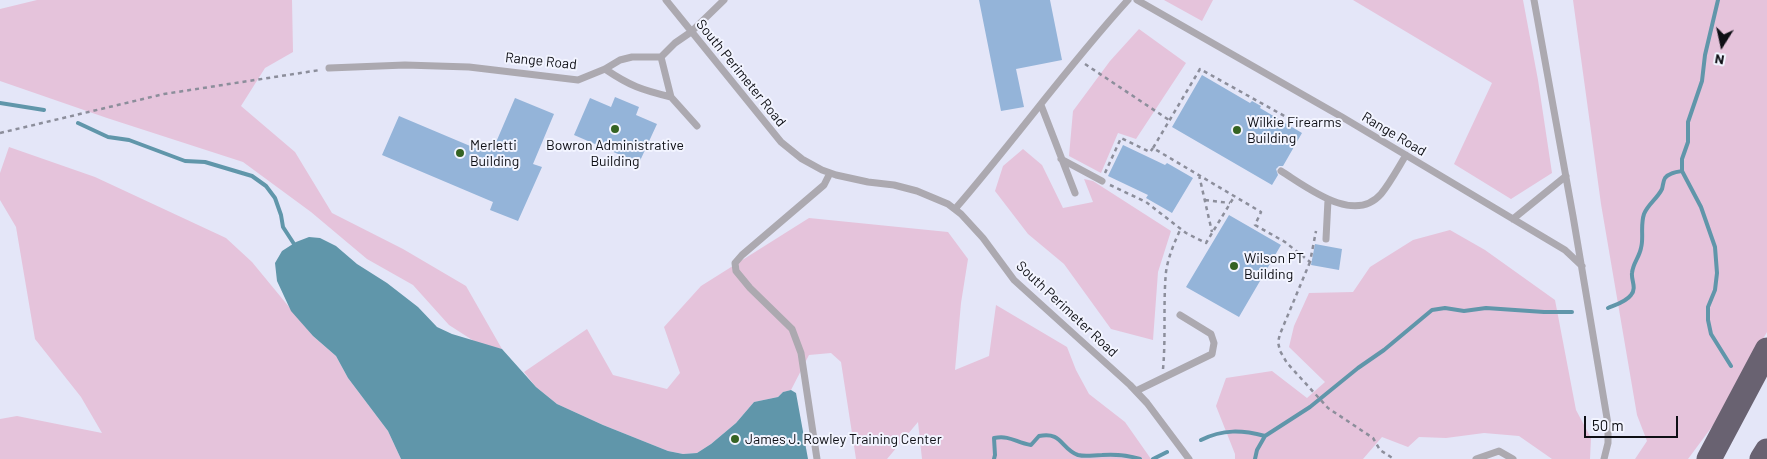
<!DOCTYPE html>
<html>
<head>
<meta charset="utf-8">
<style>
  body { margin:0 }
  #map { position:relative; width:1767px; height:459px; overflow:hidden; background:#e4e6f8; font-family:Barlow,sans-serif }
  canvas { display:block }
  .north { position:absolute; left:1697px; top:20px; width:50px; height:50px; -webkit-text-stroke:4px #f2f4ff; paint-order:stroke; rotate:190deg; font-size:14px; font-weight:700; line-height:20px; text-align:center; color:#0e0f15 }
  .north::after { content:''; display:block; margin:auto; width:18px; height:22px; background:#0e0f15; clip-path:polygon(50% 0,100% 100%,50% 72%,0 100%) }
  .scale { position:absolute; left:1584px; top:416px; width:94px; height:22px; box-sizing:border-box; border:2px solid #0e0f15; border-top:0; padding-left:6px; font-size:15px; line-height:18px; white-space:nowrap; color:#0e0f15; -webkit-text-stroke:4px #f2f4ff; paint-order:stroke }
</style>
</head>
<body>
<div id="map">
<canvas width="1767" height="459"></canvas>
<div class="north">N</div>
<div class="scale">50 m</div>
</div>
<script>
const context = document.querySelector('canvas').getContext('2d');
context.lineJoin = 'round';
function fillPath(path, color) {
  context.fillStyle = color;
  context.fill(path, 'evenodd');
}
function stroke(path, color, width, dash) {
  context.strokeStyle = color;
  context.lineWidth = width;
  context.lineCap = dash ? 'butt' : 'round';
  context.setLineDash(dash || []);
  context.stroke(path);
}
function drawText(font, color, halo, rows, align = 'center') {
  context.font = font + ' Barlow,sans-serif';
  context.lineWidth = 4;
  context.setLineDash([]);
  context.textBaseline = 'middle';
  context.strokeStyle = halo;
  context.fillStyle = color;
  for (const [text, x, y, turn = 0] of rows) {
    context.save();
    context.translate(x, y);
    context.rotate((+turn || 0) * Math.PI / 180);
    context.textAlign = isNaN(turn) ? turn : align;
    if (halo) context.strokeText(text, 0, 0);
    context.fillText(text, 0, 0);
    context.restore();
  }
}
fillPath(new Path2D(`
  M 37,0 L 292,0 L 293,52 L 265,68 L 241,106 L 295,152 L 332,213 L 403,249 L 466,286 L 502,349 L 477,343 L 449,325 L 413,285 L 367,259 L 311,212 L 243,162 L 107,118 L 0,81 L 0,9 Z
  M 1164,0 L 1213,0 L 1202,21 Z
  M 1353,0 L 1523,0 L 1538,80 L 1552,173 L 1511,199 L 1454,164 L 1492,83 Z
  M 1573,0 L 1767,0 L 1767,332 L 1714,424 L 1688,459 L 1635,459 L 1647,441 L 1637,415 L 1601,204 Z
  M 1139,29 L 1186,63 L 1136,139 L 1118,133 L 1101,173 L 1069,156 L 1073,111 L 1110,61 Z
  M 9,147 L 95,177 L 226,238 L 252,262 L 313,336 L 336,356 L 348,378 L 388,431 L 401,459 L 0,459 L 0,419 L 17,416 L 102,433 L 81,397 L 35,339 L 16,227 L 0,200 L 0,173 Z
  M 1023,149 L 1042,165 L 1063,208 L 1093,202 L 1084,179 L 1093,181 L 1171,231 L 1158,272 L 1153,340 L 1111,329 L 1064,264 L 1028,234 L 995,191 L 1003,166 Z
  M 809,218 L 948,232 L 968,259 L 961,303 L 955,370 L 989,356 L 996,305 L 1067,347 L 1076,370 L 1089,394 L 1125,422 L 1151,459 L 922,459 L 918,422 L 887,459 L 856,459 L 841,362 L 831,353 L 809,355 L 791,390 L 783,392 L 778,397 L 754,402 L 736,423 L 711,444 L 697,453 L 683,454 L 668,451 L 603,425 L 557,404 L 536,387 L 524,372 L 587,329 L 613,375 L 667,389 L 680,373 L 664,327 L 701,286 Z
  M 1450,230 L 1485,250 L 1555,300 L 1576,410 L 1591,438 L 1590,459 L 1552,459 L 1519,436 L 1484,433 L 1446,438 L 1419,437 L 1408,447 L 1382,437 L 1363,459 L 1235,459 L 1235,454 L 1216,406 L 1226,378 L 1272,371 L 1307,398 L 1325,382 L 1289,347 L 1294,326 L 1309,293 L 1353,292 L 1370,267 L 1413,240 Z`), '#e5c3db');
fillPath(new Path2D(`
  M 309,237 L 320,238 L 336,246 L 357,264 L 387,283 L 418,307 L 437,327 L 452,334 L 502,349 L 536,387 L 557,404 L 603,425 L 668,451 L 683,454 L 697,453 L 711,444 L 736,423 L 754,402 L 778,397 L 783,392 L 791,390 L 796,393 L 808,459 L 401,459 L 388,431 L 348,378 L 336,356 L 313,336 L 291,311 L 277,281 L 275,263 L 282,251 L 296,242 Z`), '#6096aa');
stroke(new Path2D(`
  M 1718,0 L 1705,55 L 1702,81 L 1688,122 L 1688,142 L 1682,159 L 1682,171 L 1701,207 L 1715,247 L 1717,273 L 1715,290 L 1708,307 L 1708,320 L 1711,334 L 1731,366
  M 0,103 L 44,110
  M 78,123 L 108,137 L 129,140 L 185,161 L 205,162 L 252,176 L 266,186 L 275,198 L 281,215 L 283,227 L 296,247
  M 1608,308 C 1615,305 1626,302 1631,295 C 1637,288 1631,280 1632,273 C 1633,263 1639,258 1641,248 C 1644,238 1640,226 1644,214 C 1648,204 1657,199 1662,189 C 1663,186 1663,181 1665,178 C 1669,173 1676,172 1682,171
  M 1201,440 C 1223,429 1242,430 1265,436
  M 994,459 L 995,455 L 994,438 C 1011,435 1016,443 1031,445 L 1039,436 C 1062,431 1061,449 1078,455 C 1086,457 1094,455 1102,455 C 1115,454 1127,455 1140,459
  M 1153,459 L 1167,452
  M 1255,459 L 1257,450 L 1265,436 L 1310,407 L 1358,368 L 1384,350 L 1432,310 L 1445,308 L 1464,311 L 1486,308 L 1544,312 L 1572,312`), '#6096aa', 4);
fillPath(new Path2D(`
  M 979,0 L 1050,0 L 1062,60 L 1016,69 L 1024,107 L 1001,111 Z
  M 1202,75 L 1250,103 L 1252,101 L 1261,106 L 1260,108 L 1302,133 L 1283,166 L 1279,166 L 1276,169 L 1278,175 L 1272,185 L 1172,127 Z
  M 615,97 L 639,107 L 636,115 L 657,124 L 639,163 L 574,135 L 590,98 L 611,107 Z
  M 515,98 L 554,114 L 533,164 L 542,167 L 518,221 L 490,210 L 493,202 L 382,155 L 399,116 L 482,151 L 486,143 L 494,147 Z
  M 1123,145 L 1165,165 L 1167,163 L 1193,178 L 1172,213 L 1146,198 L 1148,195 L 1108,176 Z
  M 1229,215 L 1281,245 L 1239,317 L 1186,287 Z
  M 1315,244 L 1342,249 L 1339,270 L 1311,265 Z`), '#94b4d9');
stroke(new Path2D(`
  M 1085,64 L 1169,120
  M 1307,123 L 1288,118 L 1200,69 L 1153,148 L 1261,212 L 1255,225 L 1285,242 L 1310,262 L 1316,231
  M 0,133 L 164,94 L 320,70
  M 1105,173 L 1121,138 L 1150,152 L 1153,148
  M 1199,175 L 1212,232
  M 1110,185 L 1146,202 L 1186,233 L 1206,243 L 1234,197
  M 1205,200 L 1230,203
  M 1310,262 L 1280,334 L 1278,342 L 1280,351 L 1287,363 L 1328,408 L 1373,438 L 1380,450 L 1394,459
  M 1163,369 C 1166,337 1163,304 1166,272 C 1168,257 1175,241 1181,228`), '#8c8e9b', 2.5, [4, 4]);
stroke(new Path2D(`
  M 666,0 L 781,142 L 802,159 L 822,170 L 836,175 L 868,182 L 894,185 L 917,191 L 948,204 L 961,214 L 983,238 L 1014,280 L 1130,385 L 1147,403 L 1189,459
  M 1137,0 L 1342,117 L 1565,250 L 1582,266
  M 1534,0 L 1573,216 L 1608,424 L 1608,443 L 1604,459
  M 661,57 L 671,97 L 697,126
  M 329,68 L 405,65 L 469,67 L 578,80 L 605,69 L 620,60 L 632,57 L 661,57 L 675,43 L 691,32 L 724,0
  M 605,69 C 630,86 642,90 671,97
  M 1041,105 L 1075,193
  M 1061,159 L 1102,181
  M 1281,171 C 1307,187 1354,225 1381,194 C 1390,183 1398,168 1406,155
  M 955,209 C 1014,141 1067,67 1128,0
  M 1513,219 L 1566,176
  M 1326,239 L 1328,200
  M 1136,391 L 1212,354 L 1214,343 L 1211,334 L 1180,315
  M 817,459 L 801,353 L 792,329 L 750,288 L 736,271 L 735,263 L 742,255 L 824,185 L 830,173
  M 1476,459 L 1499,451 L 1513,459`), '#aca9b0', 7);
stroke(new Path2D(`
  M 1709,459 L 1767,350
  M 1762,459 L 1767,451`), '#696271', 25);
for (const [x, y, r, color] of [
  [615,129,5,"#356323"],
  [1237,130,5,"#356323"],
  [460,153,5,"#356323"],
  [1234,266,5,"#356323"],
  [735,439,5,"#356323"]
]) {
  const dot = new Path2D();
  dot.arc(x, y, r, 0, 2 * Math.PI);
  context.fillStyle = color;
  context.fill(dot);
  stroke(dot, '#f2f4ff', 2);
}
drawText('14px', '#0e0f15', '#f2f4ff', [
  ["Range Road",541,61,6],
  ["South Perimeter Road",741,73,51],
  ["Range Road",1394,134,31],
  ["South Perimeter Road",1067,309,43]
]);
drawText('14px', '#0e0f15', '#f2f4ff', [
  ["Wilkie Firearms",1247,122],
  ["Building",1247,138],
  ["Merletti",470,145],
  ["Building",470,161],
  ["Bowron Administrative",615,145,"center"],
  ["Building",615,161,"center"],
  ["Wilson PT",1244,258],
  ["Building",1244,274],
  ["James J. Rowley Training Center",745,439]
], 'left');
</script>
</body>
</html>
